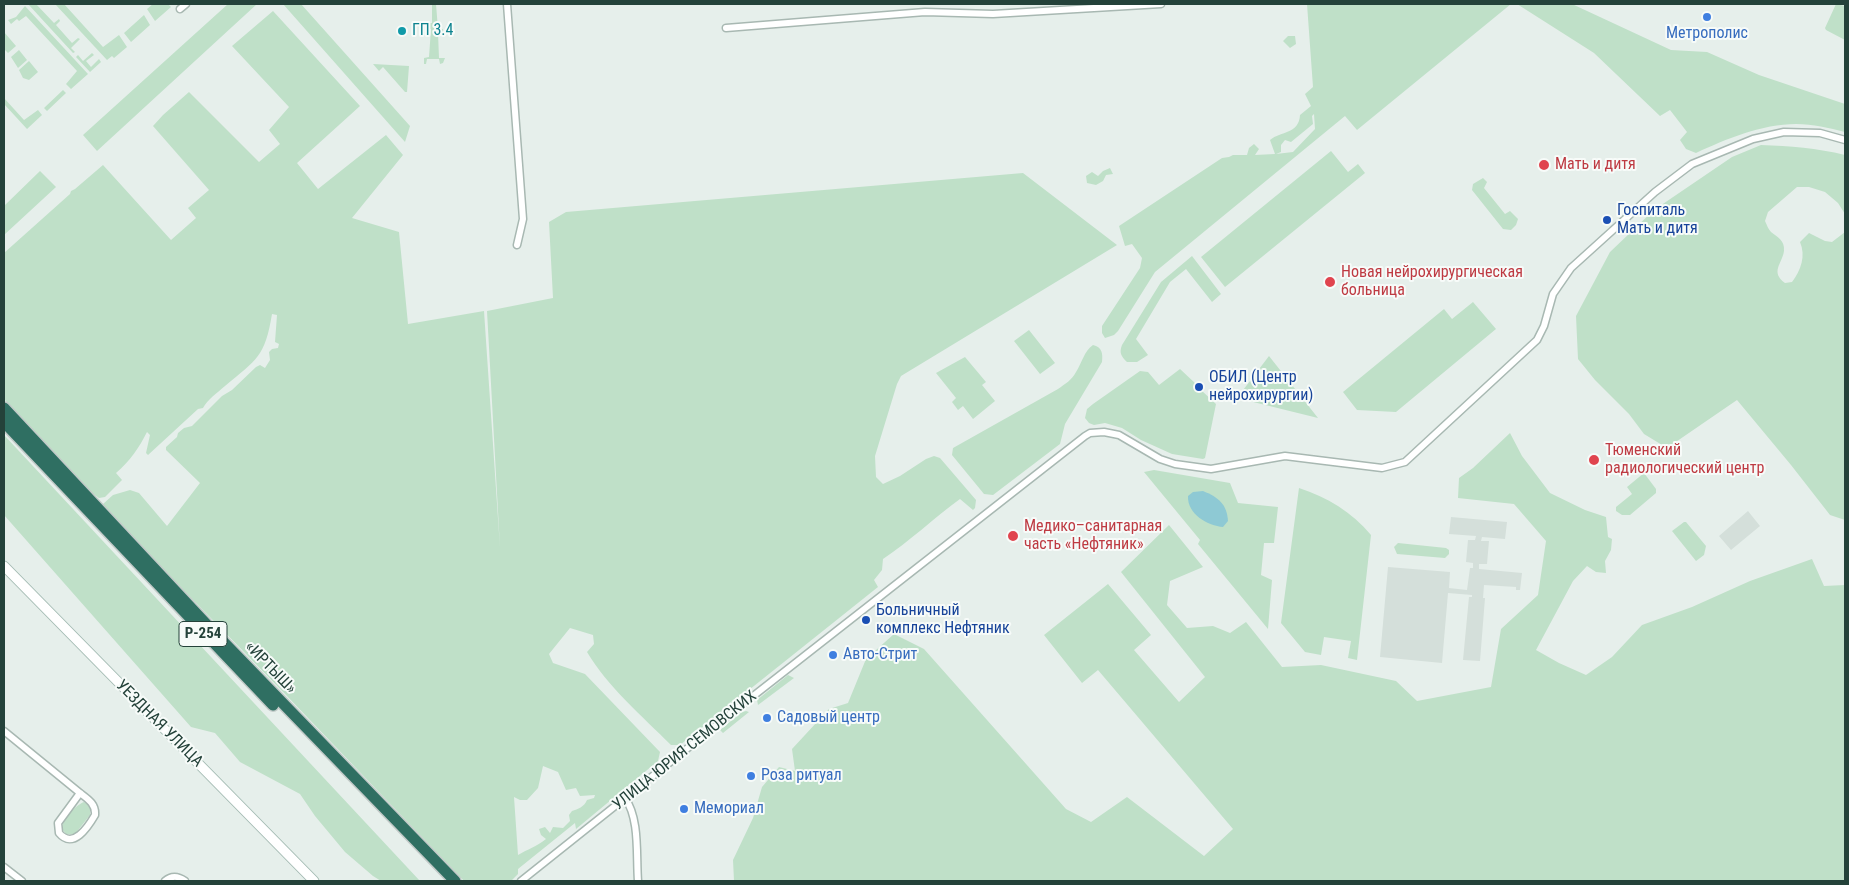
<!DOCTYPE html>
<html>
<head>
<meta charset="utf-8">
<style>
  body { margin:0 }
  #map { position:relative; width:1849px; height:885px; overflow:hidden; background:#e6efeb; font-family:"Roboto Condensed",sans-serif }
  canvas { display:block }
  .frame { position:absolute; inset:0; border:5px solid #24423a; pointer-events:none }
</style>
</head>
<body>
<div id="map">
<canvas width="1849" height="885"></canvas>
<div class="frame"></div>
</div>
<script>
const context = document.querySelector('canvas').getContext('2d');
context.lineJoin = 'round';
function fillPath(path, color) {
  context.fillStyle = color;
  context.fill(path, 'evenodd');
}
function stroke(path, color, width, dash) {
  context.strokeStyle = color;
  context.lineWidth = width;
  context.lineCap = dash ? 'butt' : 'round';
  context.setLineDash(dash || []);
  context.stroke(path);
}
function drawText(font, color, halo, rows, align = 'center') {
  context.font = font + ' "Roboto Condensed",sans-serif';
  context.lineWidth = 4;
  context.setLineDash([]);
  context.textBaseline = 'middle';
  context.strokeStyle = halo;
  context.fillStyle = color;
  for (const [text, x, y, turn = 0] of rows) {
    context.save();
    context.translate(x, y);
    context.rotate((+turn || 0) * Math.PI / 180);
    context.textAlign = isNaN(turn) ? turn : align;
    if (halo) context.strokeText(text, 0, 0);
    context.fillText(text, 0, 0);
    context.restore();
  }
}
fillPath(new Path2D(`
  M 1748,511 L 1760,526 L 1731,550 L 1719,536 Z
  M 1451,517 L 1507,522 L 1505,539 L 1482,537 L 1481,541 L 1489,541 L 1487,564 L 1479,564 L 1479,569 L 1522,573 L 1520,590 L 1516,590 L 1516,587 L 1484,585 L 1483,598 L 1485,598 L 1480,661 L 1463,660 L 1469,597 L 1472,597 L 1472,595 L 1448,593 L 1442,663 L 1380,657 L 1388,567 L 1450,572 L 1449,588 L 1467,590 L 1470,568 L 1473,568 L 1473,563 L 1466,562 L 1468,540 L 1475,540 L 1476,536 L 1449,534 Z`), '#d4dfda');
fillPath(new Path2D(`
  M 28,4 L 36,4 L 54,23 L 59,19 L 60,21 L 56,25 L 72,43 L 78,38 L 80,39 L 71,48 L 75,52 L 73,53 Z
  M 55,4 L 64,4 L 103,47 L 119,35 L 127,47 L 114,58 L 112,56 L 107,60 Z
  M 153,4 L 168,4 L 171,7 L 155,21 L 147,9 Z
  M 228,4 L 257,4 L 97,151 L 83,135 Z
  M 283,4 L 301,4 L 410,126 L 405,142 Z
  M 432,4 L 436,4 L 438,29 L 443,29 L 443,32 L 438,33 L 439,58 L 445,58 L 443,63 L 440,64 L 439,59 L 427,59 L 426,64 L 424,64 L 424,58 L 429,57 L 431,29 L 425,28 L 426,23 L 432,23 Z
  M 1307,4 L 1511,4 L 1357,130 L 1345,116 L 1155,272 L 1118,331 L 1114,335 L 1105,338 L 1102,333 L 1102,326 L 1140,268 L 1142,258 L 1132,244 L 1125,246 L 1119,226 L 1222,158 L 1229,157 L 1233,155 L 1247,155 L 1249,148 L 1254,144 L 1259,149 L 1255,155 L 1275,154 L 1270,140 C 1281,131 1299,134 1300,115 L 1311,106 L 1305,94 L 1313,87 ZM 1314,114 L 1315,129 L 1293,152 L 1276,154 L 1281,152 L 1281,145 L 1285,140 L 1291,142 L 1313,124 L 1312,116 Z
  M 1517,4 L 1572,4 L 1671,50 L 1707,52 L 1759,75 L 1845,104 L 1845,132 C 1829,128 1813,124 1796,124 C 1762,124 1726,139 1696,153 L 1686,149 L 1680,140 L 1687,132 L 1670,110 L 1660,116 L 1594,53 Z
  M 1836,4 L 1845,6 L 1845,40 L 1826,30 L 1825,28 Z
  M 25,6 L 88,74 L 71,89 L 66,84 L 77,71 L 26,16 L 19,21 L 17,19 L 11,24 L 8,20 L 16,17 Z
  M 273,11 L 360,106 L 297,163 L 318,189 L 386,135 L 403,155 L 352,218 L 399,232 L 408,324 L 484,311 L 500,548 L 487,311 L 553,298 L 549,222 L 566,212 L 1023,173 L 1117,245 L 901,376 L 897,384 L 875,456 L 876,477 L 883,484 L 900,476 L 926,459 L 934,456 L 940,458 L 976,500 L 975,508 L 973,510 L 960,499 C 934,518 910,541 883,559 L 882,570 L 874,580 L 878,587 L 680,745 L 671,745 C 643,717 607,686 587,652 L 594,644 L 593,635 L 570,628 L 549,654 L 553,663 L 585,674 L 660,752 L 658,761 L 576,829 L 575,823 L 518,869 L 518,874 L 511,881 L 464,881 L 286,695 L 112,517 L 103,504 L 113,495 L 130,490 L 139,493 L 167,526 L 200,483 L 166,450 L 166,447 L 177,437 L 178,433 L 184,428 L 192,426 L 222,396 L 232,390 L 256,367 L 260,365 L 265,368 L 270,360 L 269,352 L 272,349 L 278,348 L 279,344 L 275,342 L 277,315 L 272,314 C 265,357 257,359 225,386 C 217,393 208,399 203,408 L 198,409 L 148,455 L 146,453 L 150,435 L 147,432 C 139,448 130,461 116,473 L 122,480 L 105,497 L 99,498 L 89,491 L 4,399 L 4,253 L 70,194 L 71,191 L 75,189 L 103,165 L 171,240 L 196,218 L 188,208 L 209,190 L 153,126 L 163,115 L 189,92 L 259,162 L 280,144 L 269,130 L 289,107 L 232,46 ZM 543,766 L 558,772 L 566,790 L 576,788 L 580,796 L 595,795 L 594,798 L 587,800 C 584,807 578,809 572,811 L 569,815 L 570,821 L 563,828 L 553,827 L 550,833 L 545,827 L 539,829 L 541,835 L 546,839 C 536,847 528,849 518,855 L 514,797 L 520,800 L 527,800 L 538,788 Z
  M 144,15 L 150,25 L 131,42 L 124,33 Z
  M 4,32 L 16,46 L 8,53 L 4,49 Z
  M 1288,36 L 1295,36 L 1296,44 L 1290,48 L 1283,41 Z
  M 19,50 L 27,60 L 18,68 L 11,57 Z
  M 92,53 L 94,55 L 86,61 L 91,67 L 99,59 L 101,62 L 90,72 L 76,57 L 78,55 L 83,61 Z
  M 29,61 L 38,72 L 29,80 L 23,78 L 19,70 Z
  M 373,64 L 409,66 L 407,92 L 405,92 L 383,67 L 379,71 Z
  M 63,90 L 66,93 L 47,111 L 44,108 Z
  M 4,98 L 24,120 L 38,110 L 42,115 L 27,129 L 4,104 Z
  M 1761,145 C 1790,146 1817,148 1845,155 L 1845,214 L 1838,203 L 1825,192 L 1809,187 L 1797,187 L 1768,212 L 1765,221 C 1767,225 1768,229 1771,232 C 1777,237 1785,240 1784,251 C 1782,264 1770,272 1785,283 L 1792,282 C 1801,270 1806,256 1800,242 L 1809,233 L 1825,241 L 1832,242 L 1845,232 L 1845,520 L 1830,515 L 1791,465 L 1737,400 L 1667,448 L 1644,434 L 1629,414 L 1595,380 L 1578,359 L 1576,316 L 1610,252 L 1654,210 L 1732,157 Z
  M 1331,151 L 1348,172 L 1358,164 L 1365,173 L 1225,287 L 1201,257 Z
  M 1110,168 L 1113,174 L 1106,175 L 1103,181 L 1096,185 L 1087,183 L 1086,176 L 1092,172 L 1098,176 L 1103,171 Z
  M 40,171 L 56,187 L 4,235 L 4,206 Z
  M 1483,178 L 1487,182 L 1484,188 L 1505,214 L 1510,211 L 1518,219 L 1516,225 L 1511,230 L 1503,229 L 1472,190 L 1473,184 Z
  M 1192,256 L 1221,294 L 1212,302 L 1186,269 L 1170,282 L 1136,339 L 1148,355 L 1137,362 L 1127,362 C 1121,356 1119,353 1122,345 L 1161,282 Z
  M 1473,302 L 1496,329 L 1396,412 L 1357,410 L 1343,392 L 1444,309 L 1452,319 Z
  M 1029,330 L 1055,363 L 1040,374 L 1014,341 Z
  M 1093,345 C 1102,347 1103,353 1102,362 L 1065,424 L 1060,444 L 993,495 L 984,494 L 952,455 L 953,448 L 1058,389 C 1065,384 1072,380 1076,372 C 1082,363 1084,351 1093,345 Z
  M 1269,356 L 1318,418 L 1237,398 Z
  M 965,357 L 986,382 L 982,385 L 995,401 L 973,419 L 963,406 L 958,410 L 952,402 L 956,398 L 936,373 Z
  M 1180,369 L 1196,384 L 1194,386 L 1199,392 L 1201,390 L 1216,404 L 1205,458 L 1203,459 L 1172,454 L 1141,440 L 1122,428 L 1105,423 L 1094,425 L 1089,423 L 1085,418 L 1087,409 L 1093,404 L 1140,371 L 1148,372 L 1159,385 Z
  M 1510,433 L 1522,456 L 1550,493 L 1585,510 L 1606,517 L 1608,537 L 1612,539 L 1611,550 L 1605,561 L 1606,573 L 1596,572 L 1587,566 L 1573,581 L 1536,650 L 1559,663 L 1586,675 L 1612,657 L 1642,625 L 1692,607 L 1750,581 L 1812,559 L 1824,586 L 1845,585 L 1845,881 L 734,881 L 733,860 L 753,818 L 762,787 L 779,767 L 795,771 L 792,749 L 829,709 L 848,703 L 866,659 L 894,634 L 924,649 L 1066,809 L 1091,822 L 1127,797 L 1204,856 L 1233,829 L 1098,670 L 1082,683 L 1044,635 L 1108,584 L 1151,635 L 1134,650 L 1179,702 L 1205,677 L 1121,572 L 1169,525 L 1203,567 L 1170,581 L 1167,605 L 1187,628 L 1213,626 L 1230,633 L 1246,622 L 1282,667 L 1321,665 L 1396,681 L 1417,701 L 1491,687 L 1501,629 L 1538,595 L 1546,541 L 1514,504 L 1458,498 L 1459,478 L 1473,468 Z
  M 4,435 L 420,881 L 381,881 L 373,876 L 345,852 L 315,816 L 300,794 L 240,762 L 215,733 L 191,727 L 4,515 Z
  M 1154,470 L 1230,483 L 1238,503 L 1278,507 L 1274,543 L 1264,543 L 1261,575 L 1272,580 L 1268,629 L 1198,544 L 1200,540 L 1144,472 Z
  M 1644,473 L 1656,489 L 1656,493 L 1630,515 L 1622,515 L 1616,511 L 1616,507 L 1632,494 L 1627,487 Z
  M 1299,488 C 1327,497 1352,512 1371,535 L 1357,660 L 1348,658 L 1351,641 L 1324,637 L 1321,655 L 1305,652 L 1281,623 Z
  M 1684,522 L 1686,522 L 1706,546 L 1704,555 L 1696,561 L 1672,531 Z
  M 1398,543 L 1446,548 L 1449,550 L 1449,554 L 1445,558 L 1397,554 L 1394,547 Z
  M 788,675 L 794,678 L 758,705 L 757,700 Z
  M 746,711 L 749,712 L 723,733 L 720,730 L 742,712 Z
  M 84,802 L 90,806 L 90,815 L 75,834 L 66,834 L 62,829 C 62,820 74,806 84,802 Z`), '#bfe0c8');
fillPath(new Path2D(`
  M 1203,491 C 1218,497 1227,504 1228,521 L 1223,527 C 1208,526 1187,514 1188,496 L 1193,492 Z`), '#8ec9d4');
const street = new Path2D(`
  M 507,4 L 523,219 L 517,245
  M 180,9 L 186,4
  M 726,28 L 925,12 L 993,14 L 1161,4
  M 4,731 L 80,793 C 88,799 96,804 95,815 C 88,827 73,850 59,833 L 58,823 L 80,793
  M 625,798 C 640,819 636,855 638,881
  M 4,867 L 22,881
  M 165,881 C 172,875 178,876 185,881
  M 521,881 L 743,704 L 1085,436 L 1090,433 L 1104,432 L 1119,435 L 1160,459 L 1175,464 L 1211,469 L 1285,456 L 1382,468 L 1405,462 L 1537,340 L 1544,326 L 1553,294 L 1571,268 L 1655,192 L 1692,164 L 1753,139 L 1784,132 L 1820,133 L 1845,140`);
const secondary = new Path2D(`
  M 4,566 L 314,881`);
const highway = new Path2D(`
  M 4,408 L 208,626 L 455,881
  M 4,422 L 273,705`);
stroke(street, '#a8b8b2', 9);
stroke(secondary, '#a4bbb3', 11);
stroke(highway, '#c2cac8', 14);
stroke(street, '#fff', 6);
stroke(secondary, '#fff', 9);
stroke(highway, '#2f6f62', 11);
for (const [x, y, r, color] of [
  [1707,17,5,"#3f7fe0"],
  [402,31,5,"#0f9aa8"],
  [1544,165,6,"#e0444e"],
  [1607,220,5,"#1a4fb4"],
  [1330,282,6,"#e0444e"],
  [1199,387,5,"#1a4fb4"],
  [1594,460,6,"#e0444e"],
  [1013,536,6,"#e0444e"],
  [866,620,5,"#1a4fb4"],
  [833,655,5,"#3f7fe0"],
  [767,718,5,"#3f7fe0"],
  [751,776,5,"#3f7fe0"],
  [684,809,5,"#3f7fe0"]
]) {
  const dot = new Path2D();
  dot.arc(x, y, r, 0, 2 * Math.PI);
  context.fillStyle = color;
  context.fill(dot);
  stroke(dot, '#f7fbf9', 2);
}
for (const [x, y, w] of [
  [203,634,48]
]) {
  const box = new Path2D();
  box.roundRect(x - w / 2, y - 12.5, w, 25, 4);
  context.fillStyle = '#f7fbf9';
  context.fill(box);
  stroke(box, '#24423a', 1);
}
drawText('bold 15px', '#24423a', null, [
  ["Р-254",203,634]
]);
drawText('16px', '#0d838f', '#f7fbf9', [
  ["ГП 3.4",412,31]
], 'left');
drawText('16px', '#366cbe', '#f7fbf9', [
  ["Метрополис",1707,34,"center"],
  ["Авто-Стрит",843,655],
  ["Садовый центр",777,718],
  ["Роза ритуал",761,776],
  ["Мемориал",694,809]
], 'left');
drawText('16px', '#be3a42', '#f7fbf9', [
  ["Мать и дитя",1555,165],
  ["Новая нейрохирургическая",1341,273],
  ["больница",1341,291],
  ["Тюменский",1605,451],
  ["радиологический центр",1605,469],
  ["Медико–санитарная",1024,527],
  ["часть «Нефтяник»",1024,545]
], 'left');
drawText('16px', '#164399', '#f7fbf9', [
  ["Госпиталь",1617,211],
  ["Мать и дитя",1617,229],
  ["ОБИЛ (Центр",1209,378],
  ["нейрохирургии)",1209,396],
  ["Больничный",876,611],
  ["комплекс Нефтяник",876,629]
], 'left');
drawText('16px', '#24423a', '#f7fbf9', [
  ["«ИРТЫШ»",270,668,46],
  ["УЕЗДНАЯ УЛИЦА",159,724,45],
  ["УЛИЦА ЮРИЯ СЕМОВСКИХ",685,751,-39]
]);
</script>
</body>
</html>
